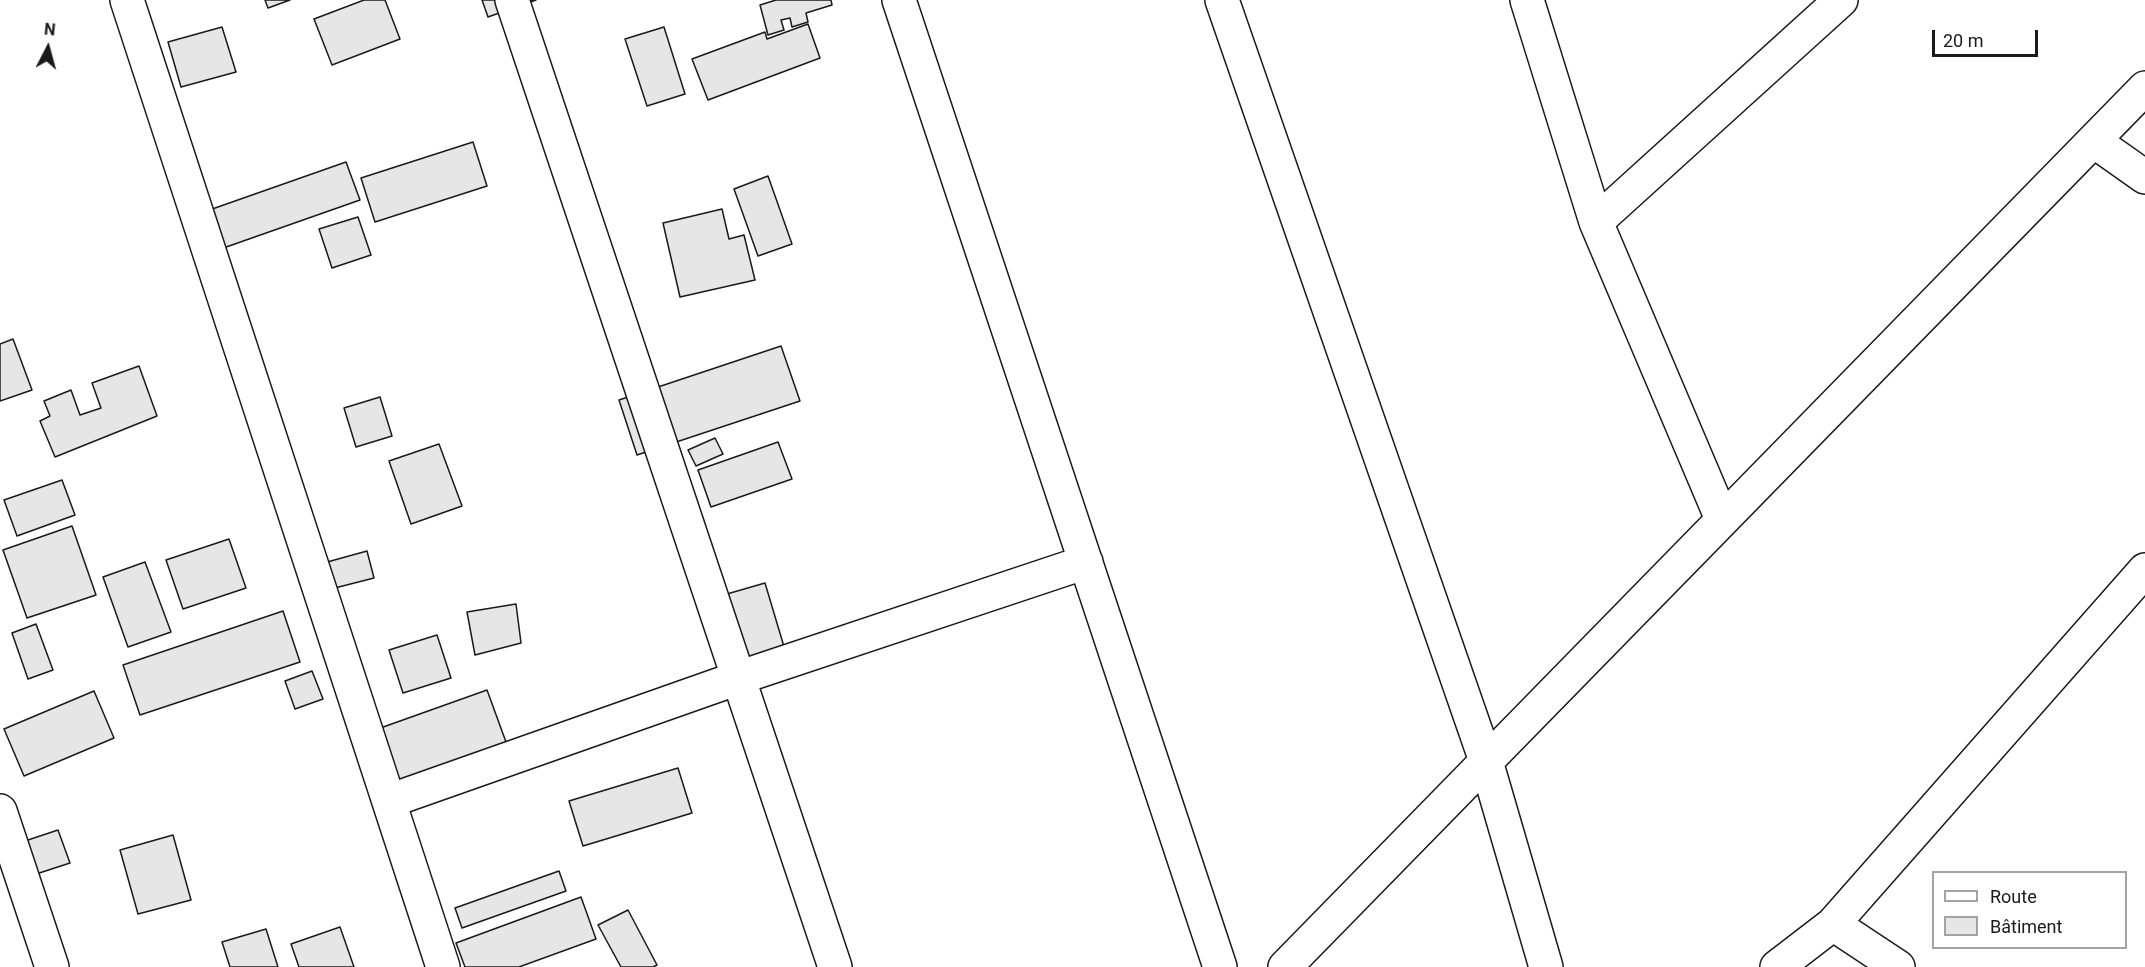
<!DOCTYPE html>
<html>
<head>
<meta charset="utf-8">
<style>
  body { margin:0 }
  #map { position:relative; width:2145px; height:967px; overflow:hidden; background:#fff; font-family:Roboto,sans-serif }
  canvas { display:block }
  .legend { position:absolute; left:1932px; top:871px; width:195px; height:78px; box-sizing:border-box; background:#fff; border:2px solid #a3a3a3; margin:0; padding:8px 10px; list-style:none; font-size:18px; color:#1a1a1a }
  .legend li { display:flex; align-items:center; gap:12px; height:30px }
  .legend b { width:30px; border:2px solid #a3a3a3 }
  .north { position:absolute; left:18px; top:18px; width:60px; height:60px; -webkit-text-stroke:4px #fff; paint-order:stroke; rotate:6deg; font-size:16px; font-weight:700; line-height:24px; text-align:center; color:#1a1a1a }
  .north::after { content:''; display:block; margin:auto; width:21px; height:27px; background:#1a1a1a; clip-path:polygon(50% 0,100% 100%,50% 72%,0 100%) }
  .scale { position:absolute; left:1932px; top:30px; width:106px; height:27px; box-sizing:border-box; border:3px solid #1a1a1a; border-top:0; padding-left:8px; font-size:18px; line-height:21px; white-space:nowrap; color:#1a1a1a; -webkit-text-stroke:4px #fff; paint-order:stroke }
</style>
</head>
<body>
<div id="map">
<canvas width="2145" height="967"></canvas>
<ul class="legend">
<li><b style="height:8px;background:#fff"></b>Route</li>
<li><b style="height:16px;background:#e6e6e6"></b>Bâtiment</li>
</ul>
<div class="north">N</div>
<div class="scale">20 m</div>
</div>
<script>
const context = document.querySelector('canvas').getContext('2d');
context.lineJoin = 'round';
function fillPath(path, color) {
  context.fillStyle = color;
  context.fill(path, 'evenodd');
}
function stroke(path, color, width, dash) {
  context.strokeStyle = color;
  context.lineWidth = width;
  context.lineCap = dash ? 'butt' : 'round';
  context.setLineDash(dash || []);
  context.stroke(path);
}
const building = new Path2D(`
  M 265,0 L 290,0 L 268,8 Z
  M 364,0 L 385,0 L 400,39 L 332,65 L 314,19 Z
  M 482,0 L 536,0 L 488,17 Z
  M 776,0 L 831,0 L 832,5 L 806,13 L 808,22 L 792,27 L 790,18 L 781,20 L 784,30 L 768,35 L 760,5 Z
  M 808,24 L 820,58 L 708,100 L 692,59 L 765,32 L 767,39 Z
  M 222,27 L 236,72 L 181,87 L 168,42 Z
  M 664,27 L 685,94 L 647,106 L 625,39 Z
  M 473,142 L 487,186 L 375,222 L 361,178 Z
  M 346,162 L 360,200 L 212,252 L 198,214 Z
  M 768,176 L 792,244 L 758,256 L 734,189 Z
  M 722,209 L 729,239 L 744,235 L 755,280 L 680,297 L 663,223 Z
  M 358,217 L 371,255 L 332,268 L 319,229 Z
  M 13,339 L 32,390 L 0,401 L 0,344 Z
  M 781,346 L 800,401 L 637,455 L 619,400 Z
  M 139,366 L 157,416 L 55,457 L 40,421 L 50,416 L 44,401 L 71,390 L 80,415 L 101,408 L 92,383 Z
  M 380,397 L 392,436 L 356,447 L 344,408 Z
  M 715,438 L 723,454 L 696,466 L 688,450 Z
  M 778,442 L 792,479 L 711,507 L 698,470 Z
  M 439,444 L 462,506 L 411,524 L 389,461 Z
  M 62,480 L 75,515 L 17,536 L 4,500 Z
  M 72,526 L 96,595 L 27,618 L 3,550 Z
  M 229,539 L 246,588 L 183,609 L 166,560 Z
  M 367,551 L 374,578 L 327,590 L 320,564 Z
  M 145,562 L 171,632 L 128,647 L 103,577 Z
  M 765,583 L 785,650 L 740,663 L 720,596 Z
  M 516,604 L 521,643 L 475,655 L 467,612 Z
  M 283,611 L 300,662 L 140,715 L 123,665 Z
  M 36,624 L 53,670 L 28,679 L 12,633 Z
  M 437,635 L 451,678 L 403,693 L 389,650 Z
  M 312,671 L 323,699 L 295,709 L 285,681 Z
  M 487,690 L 506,742 L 391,784 L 372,731 Z
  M 94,691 L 114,738 L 24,776 L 4,729 Z
  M 678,768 L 692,813 L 583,846 L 569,801 Z
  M 58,830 L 70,863 L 24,878 L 13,845 Z
  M 173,835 L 191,900 L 138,914 L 120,850 Z
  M 559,871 L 566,891 L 462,928 L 455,908 Z
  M 581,897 L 596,939 L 519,967 L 465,967 L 456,943 Z
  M 628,910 L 657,965 L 653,967 L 621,967 L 598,925 Z
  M 340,927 L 354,967 L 299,967 L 291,944 Z
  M 266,929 L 278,967 L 230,967 L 222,942 Z`);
fillPath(building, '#e6e6e6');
stroke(building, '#1a1a1a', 1.5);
const minor = new Path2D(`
  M 127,0 L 443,967
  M 512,0 L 835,967
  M 899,0 L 1220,967
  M 1222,0 L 1486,761 L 1546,967
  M 1527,0 L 1596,222 L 1722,519
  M 2094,141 L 2145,177
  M 1596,222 L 1841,0
  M 389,801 L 738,678 L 1086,562
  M 0,811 L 52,967
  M 1833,924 L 1898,967
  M 1285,967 L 2145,88
  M 1777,967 L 1833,924 L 2145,570`);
stroke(minor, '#1a1a1a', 36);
stroke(minor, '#fff', 33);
</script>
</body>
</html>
